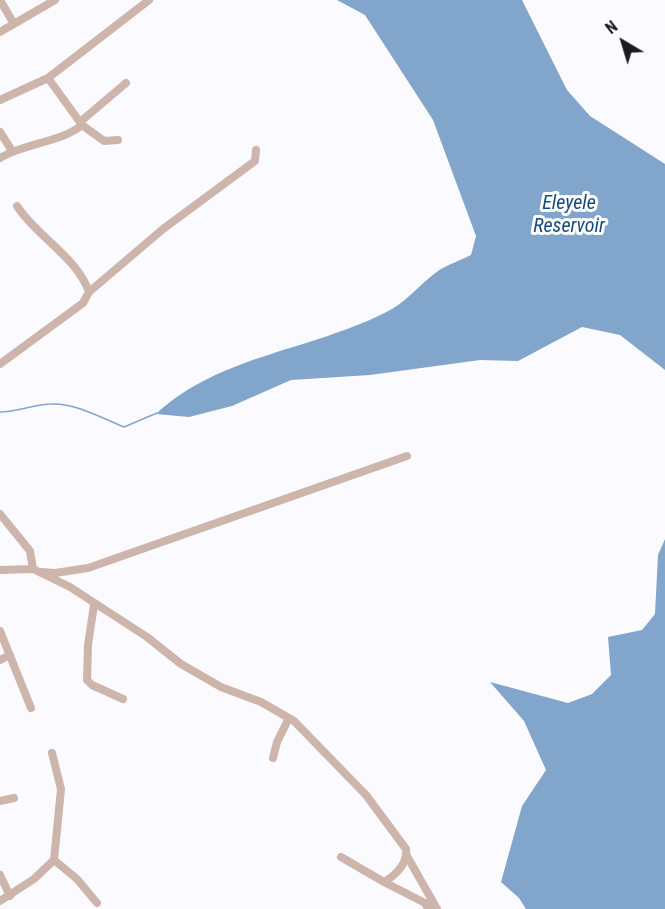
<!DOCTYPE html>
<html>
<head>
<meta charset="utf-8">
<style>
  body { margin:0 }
  #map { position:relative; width:665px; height:909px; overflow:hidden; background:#fbfbff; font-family:"Roboto Condensed",sans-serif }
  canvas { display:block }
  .north { position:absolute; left:593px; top:12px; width:60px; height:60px; -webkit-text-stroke:4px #fff; paint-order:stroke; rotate:322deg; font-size:16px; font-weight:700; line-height:24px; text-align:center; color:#1b1c1e }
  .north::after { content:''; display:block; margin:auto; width:21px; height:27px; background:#1b1c1e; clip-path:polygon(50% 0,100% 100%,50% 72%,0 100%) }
</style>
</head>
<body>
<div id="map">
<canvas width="665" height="909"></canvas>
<div class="north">N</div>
</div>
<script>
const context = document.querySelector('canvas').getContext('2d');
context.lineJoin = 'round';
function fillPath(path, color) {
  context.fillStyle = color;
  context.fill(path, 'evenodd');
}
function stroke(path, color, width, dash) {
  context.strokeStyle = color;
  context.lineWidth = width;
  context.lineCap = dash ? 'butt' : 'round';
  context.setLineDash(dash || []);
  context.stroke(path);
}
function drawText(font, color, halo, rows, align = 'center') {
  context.font = font + ' "Roboto Condensed",sans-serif';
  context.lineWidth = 6;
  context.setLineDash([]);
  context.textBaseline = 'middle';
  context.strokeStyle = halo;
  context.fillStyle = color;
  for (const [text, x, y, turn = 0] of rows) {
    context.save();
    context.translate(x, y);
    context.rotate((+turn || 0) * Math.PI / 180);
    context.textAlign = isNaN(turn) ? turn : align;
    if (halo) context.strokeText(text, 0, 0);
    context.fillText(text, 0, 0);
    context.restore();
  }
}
fillPath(new Path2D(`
  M 337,0 L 522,0 L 567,90 L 590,116 L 665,164 L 665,370 L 620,335 L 582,327 L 518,361 L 480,360 L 370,375 L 291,380 L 232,406 L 189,417 L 156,414 C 220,354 317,350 392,309 C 409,299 422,282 438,271 C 448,264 460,261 471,255 L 476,236 L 433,120 L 365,15 Z
  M 665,539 L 665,909 L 526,909 L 519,898 L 501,882 L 522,806 L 546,770 L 524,721 L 490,682 L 568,703 L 592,694 L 611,675 L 608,637 L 642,630 L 655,614 L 658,555 Z`), '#82a5cb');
stroke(new Path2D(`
  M 0,412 C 18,412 34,404 52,404 C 75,403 102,418 124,427 L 157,413`), '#82a5cb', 1.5);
stroke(new Path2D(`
  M 0,0 L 14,24
  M 0,32 L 55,0
  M 48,78 L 82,125 L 104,141 L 118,140
  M 0,100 L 48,78 L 149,0
  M 80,122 L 126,83
  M 0,132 L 12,151
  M 0,158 C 25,143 62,142 82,125
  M 89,292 L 163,229 L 255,161 L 256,150
  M 0,364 L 83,303 L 89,292 C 76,256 37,237 17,206
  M 0,514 L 30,551 L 33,569
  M 0,570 L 33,569 L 70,587 L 147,637 L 181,664 L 221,687 L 261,702 L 294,721 L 366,795 L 406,849 C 408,863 396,875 384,882 L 341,857
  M 41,572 L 55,573 L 88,568 L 407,456
  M 94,605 L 88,645 L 87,680 L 92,685 L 123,699
  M 0,631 L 31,708
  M 0,660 L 10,655
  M 273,758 L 277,742 L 289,718
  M 0,801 L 14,798
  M 407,856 L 437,909
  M 54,860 L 77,879 L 97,903
  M 0,875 L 10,896
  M 384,882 L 425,903 L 428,909
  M 0,901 L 34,879 L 54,860 L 61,789 L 52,753`), '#cdb5ab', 8);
drawText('italic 20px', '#174a7b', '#fff', [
  ["Eleyele",569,204],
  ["Reservoir",569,227]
]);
</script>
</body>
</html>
